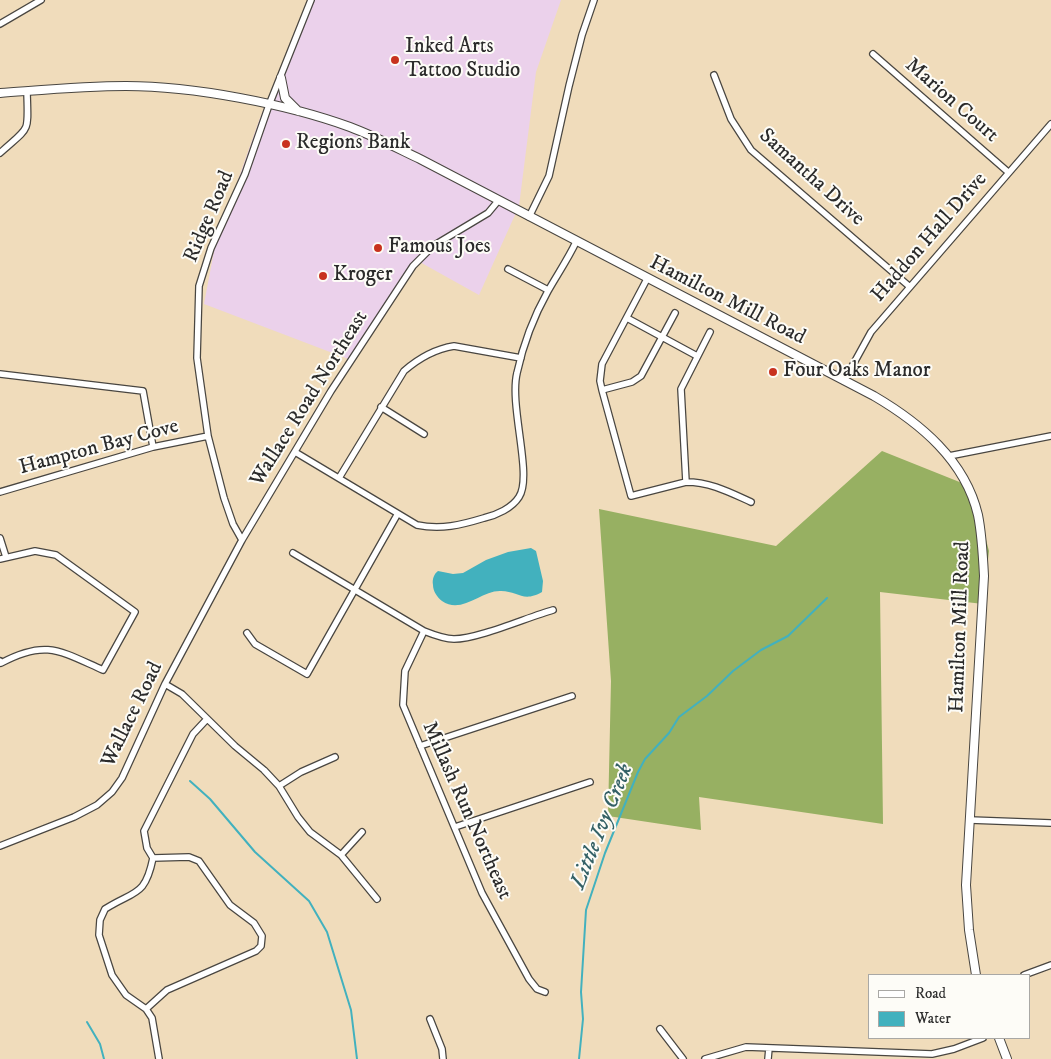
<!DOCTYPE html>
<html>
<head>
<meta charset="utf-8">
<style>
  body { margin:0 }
  #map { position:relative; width:1051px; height:1059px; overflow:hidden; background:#f0dcbb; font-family:"IM FELL DW Pica",serif }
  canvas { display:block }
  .legend { position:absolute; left:868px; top:974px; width:162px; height:65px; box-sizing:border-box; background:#fdfcf7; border:1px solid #a9a8a5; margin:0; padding:6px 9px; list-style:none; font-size:15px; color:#2b2b2b }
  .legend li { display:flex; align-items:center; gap:10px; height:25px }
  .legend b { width:25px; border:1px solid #a9a8a5 }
</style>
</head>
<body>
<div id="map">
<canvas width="1051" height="1059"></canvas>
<ul class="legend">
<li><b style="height:6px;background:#fff"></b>Road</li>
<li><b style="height:14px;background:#42b1be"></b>Water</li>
</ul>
</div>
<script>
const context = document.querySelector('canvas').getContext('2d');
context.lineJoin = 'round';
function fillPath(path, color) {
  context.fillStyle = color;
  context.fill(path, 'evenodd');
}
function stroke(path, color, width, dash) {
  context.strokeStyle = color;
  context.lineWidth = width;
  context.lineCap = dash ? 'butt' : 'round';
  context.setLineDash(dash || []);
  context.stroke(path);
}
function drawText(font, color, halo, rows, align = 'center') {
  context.font = font + ' "IM FELL DW Pica",serif';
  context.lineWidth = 4;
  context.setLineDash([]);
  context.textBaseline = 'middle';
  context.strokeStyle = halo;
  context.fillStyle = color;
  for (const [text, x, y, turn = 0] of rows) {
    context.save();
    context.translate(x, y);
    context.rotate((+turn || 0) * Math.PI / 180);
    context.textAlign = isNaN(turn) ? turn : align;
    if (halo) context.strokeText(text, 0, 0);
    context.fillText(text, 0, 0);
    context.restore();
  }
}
fillPath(new Path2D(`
  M 308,0 L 561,0 L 536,72 L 519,206 L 479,295 L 418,261 L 351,360 L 204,304 L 215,246 L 225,225 L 222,225 L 260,118 Z`), '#ebd1eb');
fillPath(new Path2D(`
  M 882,451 L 972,487 L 989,551 L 983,604 L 880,592 L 883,824 L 699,797 L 701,830 L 608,816 L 611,681 L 599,509 L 776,546 Z`), '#97b062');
fillPath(new Path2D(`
  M 531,548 L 536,551 L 543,581 L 542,592 C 523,603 518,591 501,591 C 481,590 462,615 442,601 C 437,597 433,591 433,585 C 432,579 434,574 438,571 L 453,574 L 463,573 L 486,560 L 508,552 Z`), '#42b1be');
stroke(new Path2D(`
  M 190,781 L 210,799 L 255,852 L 309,901 L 327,932 L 351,1010 L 357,1059
  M 87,1022 L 100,1044 L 104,1059
  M 579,1059 L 583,1019 L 581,992 L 586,910 L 605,853 L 638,772 L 645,759 L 669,733 L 679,717 L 707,696 L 733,671 L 761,650 L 788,636 L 827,598`), '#42b1be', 2);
const minor = new Path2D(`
  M 0,24 L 41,0
  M 873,54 L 1008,172
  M 714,75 L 731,119 L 751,150 L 910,287
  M 0,153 C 31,125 28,135 27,91
  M 529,217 L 549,176 L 569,86 L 582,35 L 594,0
  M 508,269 L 548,290
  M 647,279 L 602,364 L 600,381 L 602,390 L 631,496 L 686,482 C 710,482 729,492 751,502
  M 627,318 L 697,356
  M 0,374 L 143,391 L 153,447
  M 844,381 L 871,332 L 1051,124
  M 602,390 L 632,382 L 641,376 L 675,313
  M 381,407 L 424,434
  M 295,452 L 417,525 C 441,530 461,525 484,518 C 497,515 512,508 519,497 C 533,476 509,406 517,373 C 523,345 534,316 548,291 C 557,275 568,259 576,242
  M 949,456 L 1051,436
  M 339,478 L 404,371 C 419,358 435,349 454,346 L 521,358
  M 686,482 L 681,389 L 710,332
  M 0,492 L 153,447 L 208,436
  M 0,538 L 6,557
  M 242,540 L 233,524 L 224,498 L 208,436 L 197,358 L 199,286 L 211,248 L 245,174 L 269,105 L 311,0
  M 293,553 L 424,631 C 434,635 444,639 454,639 C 478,639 528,617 553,610
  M 0,559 L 35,551 L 56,555 L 135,612 L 103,670 C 60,651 46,639 1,663 L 0,661
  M 424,631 L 405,671 L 403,705 L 482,893 L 529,979 L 537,989 L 545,992
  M 247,633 L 255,644 L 307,674 L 397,515
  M 165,684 L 182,694 L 235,746 L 264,770 L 279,786 L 298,817 L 310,832 L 341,855 L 377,899
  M 420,746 L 572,696
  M 279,786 L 301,772 L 335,757
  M 970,820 L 1051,823
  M 455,827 L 590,782
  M 0,846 L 74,817 L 97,805 L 112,792 L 122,778 L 165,684 L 242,540 L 331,391 L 413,266 L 433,246 L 488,213 L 498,201
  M 341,855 L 362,832
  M 1024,975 L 1051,965
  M 146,1009 L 167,990 L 256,951 L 261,946 L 262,936 L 254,923 L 230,905 L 199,861 L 189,857 L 153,858
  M 430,1019 L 442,1049 L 443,1059
  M 660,1029 L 683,1059
  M 159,1059 L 152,1018 L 146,1009 L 126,995 L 112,975 L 99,935 L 100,920 L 105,909 C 135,890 145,897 153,858 L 147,848 L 144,831 L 193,734 L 207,719
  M 705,1059 L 746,1047 L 932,1054 L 954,1049 L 983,1038
  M 768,1059 L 769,1048`);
const major = new Path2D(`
  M 281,78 L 285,98 L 298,111
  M 0,93 C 42,90 84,86 126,86 C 193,86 287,104 350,127 C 374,136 397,148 420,159 L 874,396 C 920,423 965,460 978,515 C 982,535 983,556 984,576 L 966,885 L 969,930 L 976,975
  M 999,1038 L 1007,1059`);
stroke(minor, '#494641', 8);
stroke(major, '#494641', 10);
stroke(minor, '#fff', 5.5);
stroke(major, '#fff', 8);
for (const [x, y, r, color] of [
  [395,60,5,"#c8321e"],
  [286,144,5,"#c8321e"],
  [378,248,5,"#c8321e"],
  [323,276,5,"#c8321e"],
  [773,372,5,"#c8321e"]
]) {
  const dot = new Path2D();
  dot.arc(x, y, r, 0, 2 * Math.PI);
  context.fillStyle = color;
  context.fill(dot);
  stroke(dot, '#fdfcf7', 2);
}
drawText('21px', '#2b2b2b', '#fdfcf7', [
  ["Inked Arts",405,48],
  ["Tattoo Studio",405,72],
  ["Regions Bank",296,144],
  ["Famous Joes",388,248],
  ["Kroger",333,276],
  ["Four Oaks Manor",783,372]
], 'left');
drawText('21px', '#2b2b2b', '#fdfcf7', [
  ["Marion Court",951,101,41],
  ["Samantha Drive",811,178,42],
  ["Ridge Road",210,217,-67],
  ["Haddon Hall Drive",930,238,-49],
  ["Hamilton Mill Road",727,301,27],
  ["Wallace Road Northeast",310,399,-58],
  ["Hampton Bay Cove",99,448,-15],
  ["Hamilton Mill Road",961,627,-88],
  ["Wallace Road",133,715,-64],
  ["Millash Run Northeast",466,811,66]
]);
drawText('italic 22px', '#346166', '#fdfcf7', [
  ["Little Ivy Creek",603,827,-68]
]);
</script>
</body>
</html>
